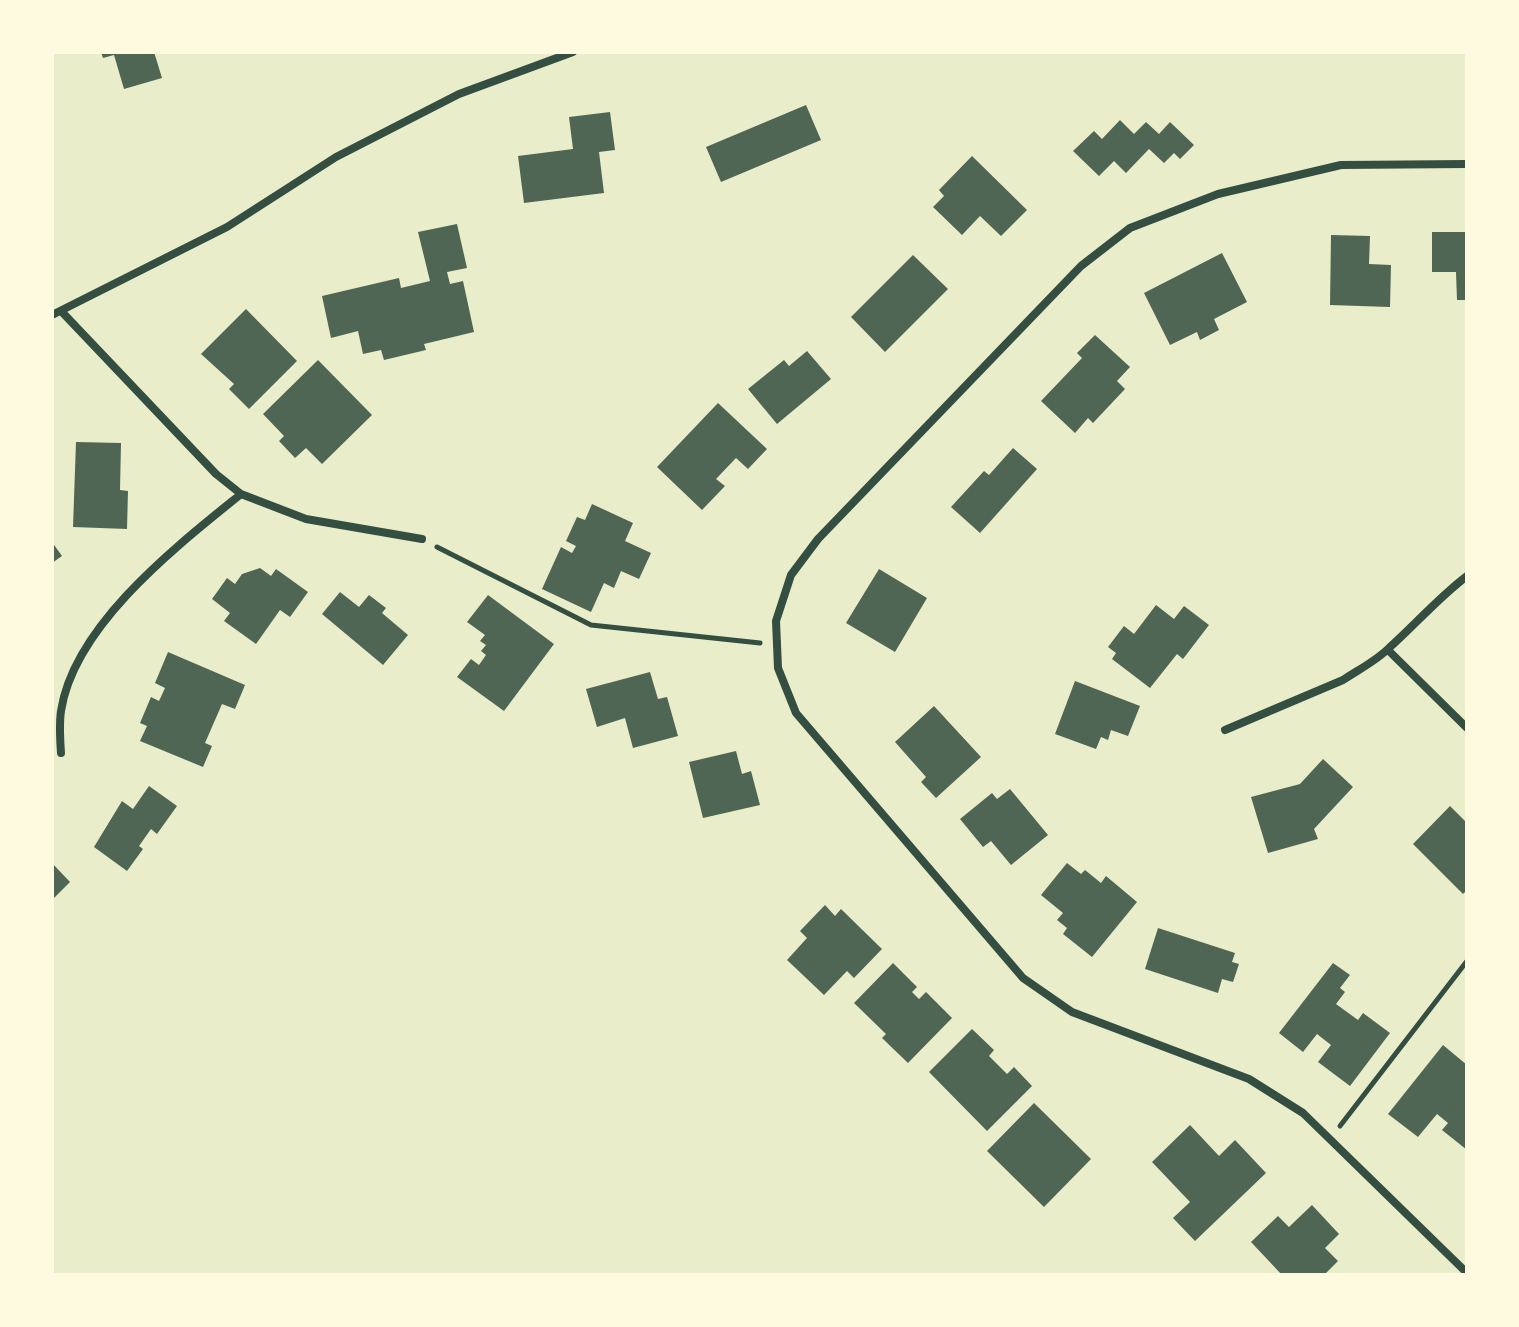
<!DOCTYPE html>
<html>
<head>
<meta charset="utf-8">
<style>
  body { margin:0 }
  #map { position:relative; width:1519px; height:1327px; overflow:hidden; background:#e9edc9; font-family:"DM Sans",sans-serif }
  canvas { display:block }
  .frame { position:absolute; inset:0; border:54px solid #fefae0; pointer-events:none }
</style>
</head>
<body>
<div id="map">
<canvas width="1519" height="1327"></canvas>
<div class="frame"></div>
</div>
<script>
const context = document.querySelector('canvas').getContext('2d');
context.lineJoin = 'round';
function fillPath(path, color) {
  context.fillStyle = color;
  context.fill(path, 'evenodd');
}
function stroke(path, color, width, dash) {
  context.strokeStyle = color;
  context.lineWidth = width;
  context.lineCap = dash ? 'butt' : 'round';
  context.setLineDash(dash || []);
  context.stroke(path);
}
fillPath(new Path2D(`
  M 101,52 L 154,52 L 162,78 L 124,89 L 114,55 L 103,58 Z
  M 806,105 L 821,140 L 721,182 L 706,147 Z
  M 610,112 L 615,150 L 599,152 L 604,193 L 524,203 L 518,156 L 573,149 L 569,117 Z
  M 1120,120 L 1134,134 L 1146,122 L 1159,134 L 1170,122 L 1194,145 L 1180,159 L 1174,153 L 1164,163 L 1149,149 L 1126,173 L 1114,161 L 1099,176 L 1073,151 L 1094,131 L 1102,139 Z
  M 972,156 L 1027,210 L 1001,236 L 980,216 L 962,235 L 933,207 L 944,196 L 939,190 Z
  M 457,224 L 467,268 L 447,272 L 450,284 L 463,281 L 474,332 L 424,344 L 426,350 L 384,360 L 381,350 L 363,354 L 358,331 L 331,338 L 322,296 L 399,278 L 401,288 L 430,281 L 418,232 Z
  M 1432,232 L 1467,232 L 1467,300 L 1457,300 L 1456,272 L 1432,272 Z
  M 1331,235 L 1370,236 L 1369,264 L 1391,265 L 1390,307 L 1330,305 Z
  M 1222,253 L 1247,302 L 1214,319 L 1219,330 L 1200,340 L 1197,332 L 1170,345 L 1144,293 Z
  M 913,255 L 948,289 L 885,352 L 851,317 Z
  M 246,309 L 297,361 L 249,409 L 229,389 L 234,384 L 201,354 Z
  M 1095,335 L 1130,367 L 1117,381 L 1125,389 L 1093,423 L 1088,418 L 1075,433 L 1041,401 L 1082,358 L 1077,353 Z
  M 807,351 L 831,379 L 777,424 L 748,389 L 784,360 L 789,366 Z
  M 318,360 L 372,415 L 322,464 L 306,448 L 295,458 L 279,441 L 284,436 L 263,414 Z
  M 718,403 L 767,449 L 748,469 L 736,458 L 716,479 L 725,486 L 702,510 L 657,467 Z
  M 76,442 L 121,443 L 120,490 L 128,491 L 127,529 L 73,527 Z
  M 1013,448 L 1037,469 L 980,533 L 951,507 L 984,471 L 989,475 Z
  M 592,504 L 633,523 L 625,541 L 651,553 L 639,579 L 621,571 L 614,588 L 604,583 L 591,612 L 542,589 L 561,547 L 572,553 L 576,546 L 566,541 L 577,517 L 585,520 Z
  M 52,542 L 62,556 L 52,563 Z
  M 260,568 L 271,576 L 276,569 L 308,592 L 290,617 L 280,610 L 256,644 L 224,621 L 230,613 L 212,599 L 227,578 L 235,584 L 242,574 Z
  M 879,569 L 927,598 L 895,652 L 846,623 Z
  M 340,592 L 359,607 L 369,595 L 386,608 L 382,613 L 408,635 L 383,665 L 322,614 Z
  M 488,595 L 554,644 L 504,711 L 457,677 L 471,659 L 479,665 L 486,655 L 481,651 L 486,645 L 480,641 L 485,635 L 467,622 Z
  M 1156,605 L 1174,619 L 1184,606 L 1209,625 L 1183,659 L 1177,654 L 1150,688 L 1112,659 L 1116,653 L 1108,647 L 1124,626 L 1134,634 Z
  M 168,652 L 245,685 L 235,709 L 222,704 L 205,743 L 212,746 L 203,767 L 140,741 L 147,726 L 140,723 L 151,697 L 159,701 L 165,688 L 155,683 Z
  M 650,672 L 658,699 L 667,697 L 678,736 L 633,748 L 625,718 L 597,727 L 586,689 Z
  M 1075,681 L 1140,706 L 1128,736 L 1111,730 L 1108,740 L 1101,737 L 1096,749 L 1055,734 Z
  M 934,706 L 981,757 L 936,798 L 921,782 L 926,777 L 895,742 Z
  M 736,751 L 742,774 L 751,771 L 760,805 L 703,818 L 689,762 Z
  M 1323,759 L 1353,787 L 1314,829 L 1318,839 L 1268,853 L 1251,797 L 1300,784 Z
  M 149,786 L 177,806 L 157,834 L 151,829 L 139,846 L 143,849 L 127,871 L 94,847 L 122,801 L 133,809 Z
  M 1010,789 L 1048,835 L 1011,865 L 991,841 L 983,847 L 960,819 L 992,793 L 997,799 Z
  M 1450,806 L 1467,823 L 1467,890 L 1463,894 L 1413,844 Z
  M 52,863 L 70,882 L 52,900 Z
  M 1067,863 L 1081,874 L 1085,870 L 1101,883 L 1106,876 L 1137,902 L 1092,957 L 1063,934 L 1067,928 L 1057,920 L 1063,913 L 1041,895 Z
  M 825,905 L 835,916 L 841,909 L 882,949 L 854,978 L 847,971 L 824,995 L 787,960 L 807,938 L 800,931 Z
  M 1158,928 L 1235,953 L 1232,962 L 1239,964 L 1233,982 L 1222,979 L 1218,993 L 1145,969 Z
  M 893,963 L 917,987 L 912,992 L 919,999 L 926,992 L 952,1018 L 908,1063 L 882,1038 L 886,1034 L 854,1003 Z
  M 1333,963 L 1350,975 L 1340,988 L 1345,992 L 1336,1004 L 1358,1020 L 1363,1013 L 1390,1033 L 1350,1086 L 1318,1062 L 1331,1045 L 1317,1034 L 1303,1052 L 1279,1033 Z
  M 972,1029 L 994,1050 L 989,1056 L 1007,1074 L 1014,1067 L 1032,1086 L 987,1131 L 929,1072 Z
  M 1443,1045 L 1467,1065 L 1467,1150 L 1442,1130 L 1448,1123 L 1437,1114 L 1418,1137 L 1388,1114 Z
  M 1034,1103 L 1091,1159 L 1044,1207 L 987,1151 Z
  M 1190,1125 L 1219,1156 L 1235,1140 L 1266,1173 L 1195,1241 L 1173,1218 L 1190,1202 L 1152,1162 Z
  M 1312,1205 L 1339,1234 L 1325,1248 L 1338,1261 L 1324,1275 L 1282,1275 L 1251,1242 L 1278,1216 L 1289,1227 Z`), '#4f6655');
stroke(new Path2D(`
  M 437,547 L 591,625 L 760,643
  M 1340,1126 L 1467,961`), '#344e41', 5);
stroke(new Path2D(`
  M 1467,164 L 1341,165 L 1218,194 L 1130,228 L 1081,266 L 818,539 L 791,575 L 776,621 L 778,668 L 796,713 L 1023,978 L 1072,1012 L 1249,1079 L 1303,1113 L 1467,1273
  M 52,315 L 227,227 L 336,157 L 459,94 L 573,52
  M 241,494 L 306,519 L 422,539
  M 1388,650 L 1467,728
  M 1225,730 L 1343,680 C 1358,670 1376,661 1389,648 C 1416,624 1438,598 1467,576
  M 61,753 C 60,739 59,725 61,711 C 74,625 178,545 241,494 L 216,474 L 62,312`), '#344e41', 8);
</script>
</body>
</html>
